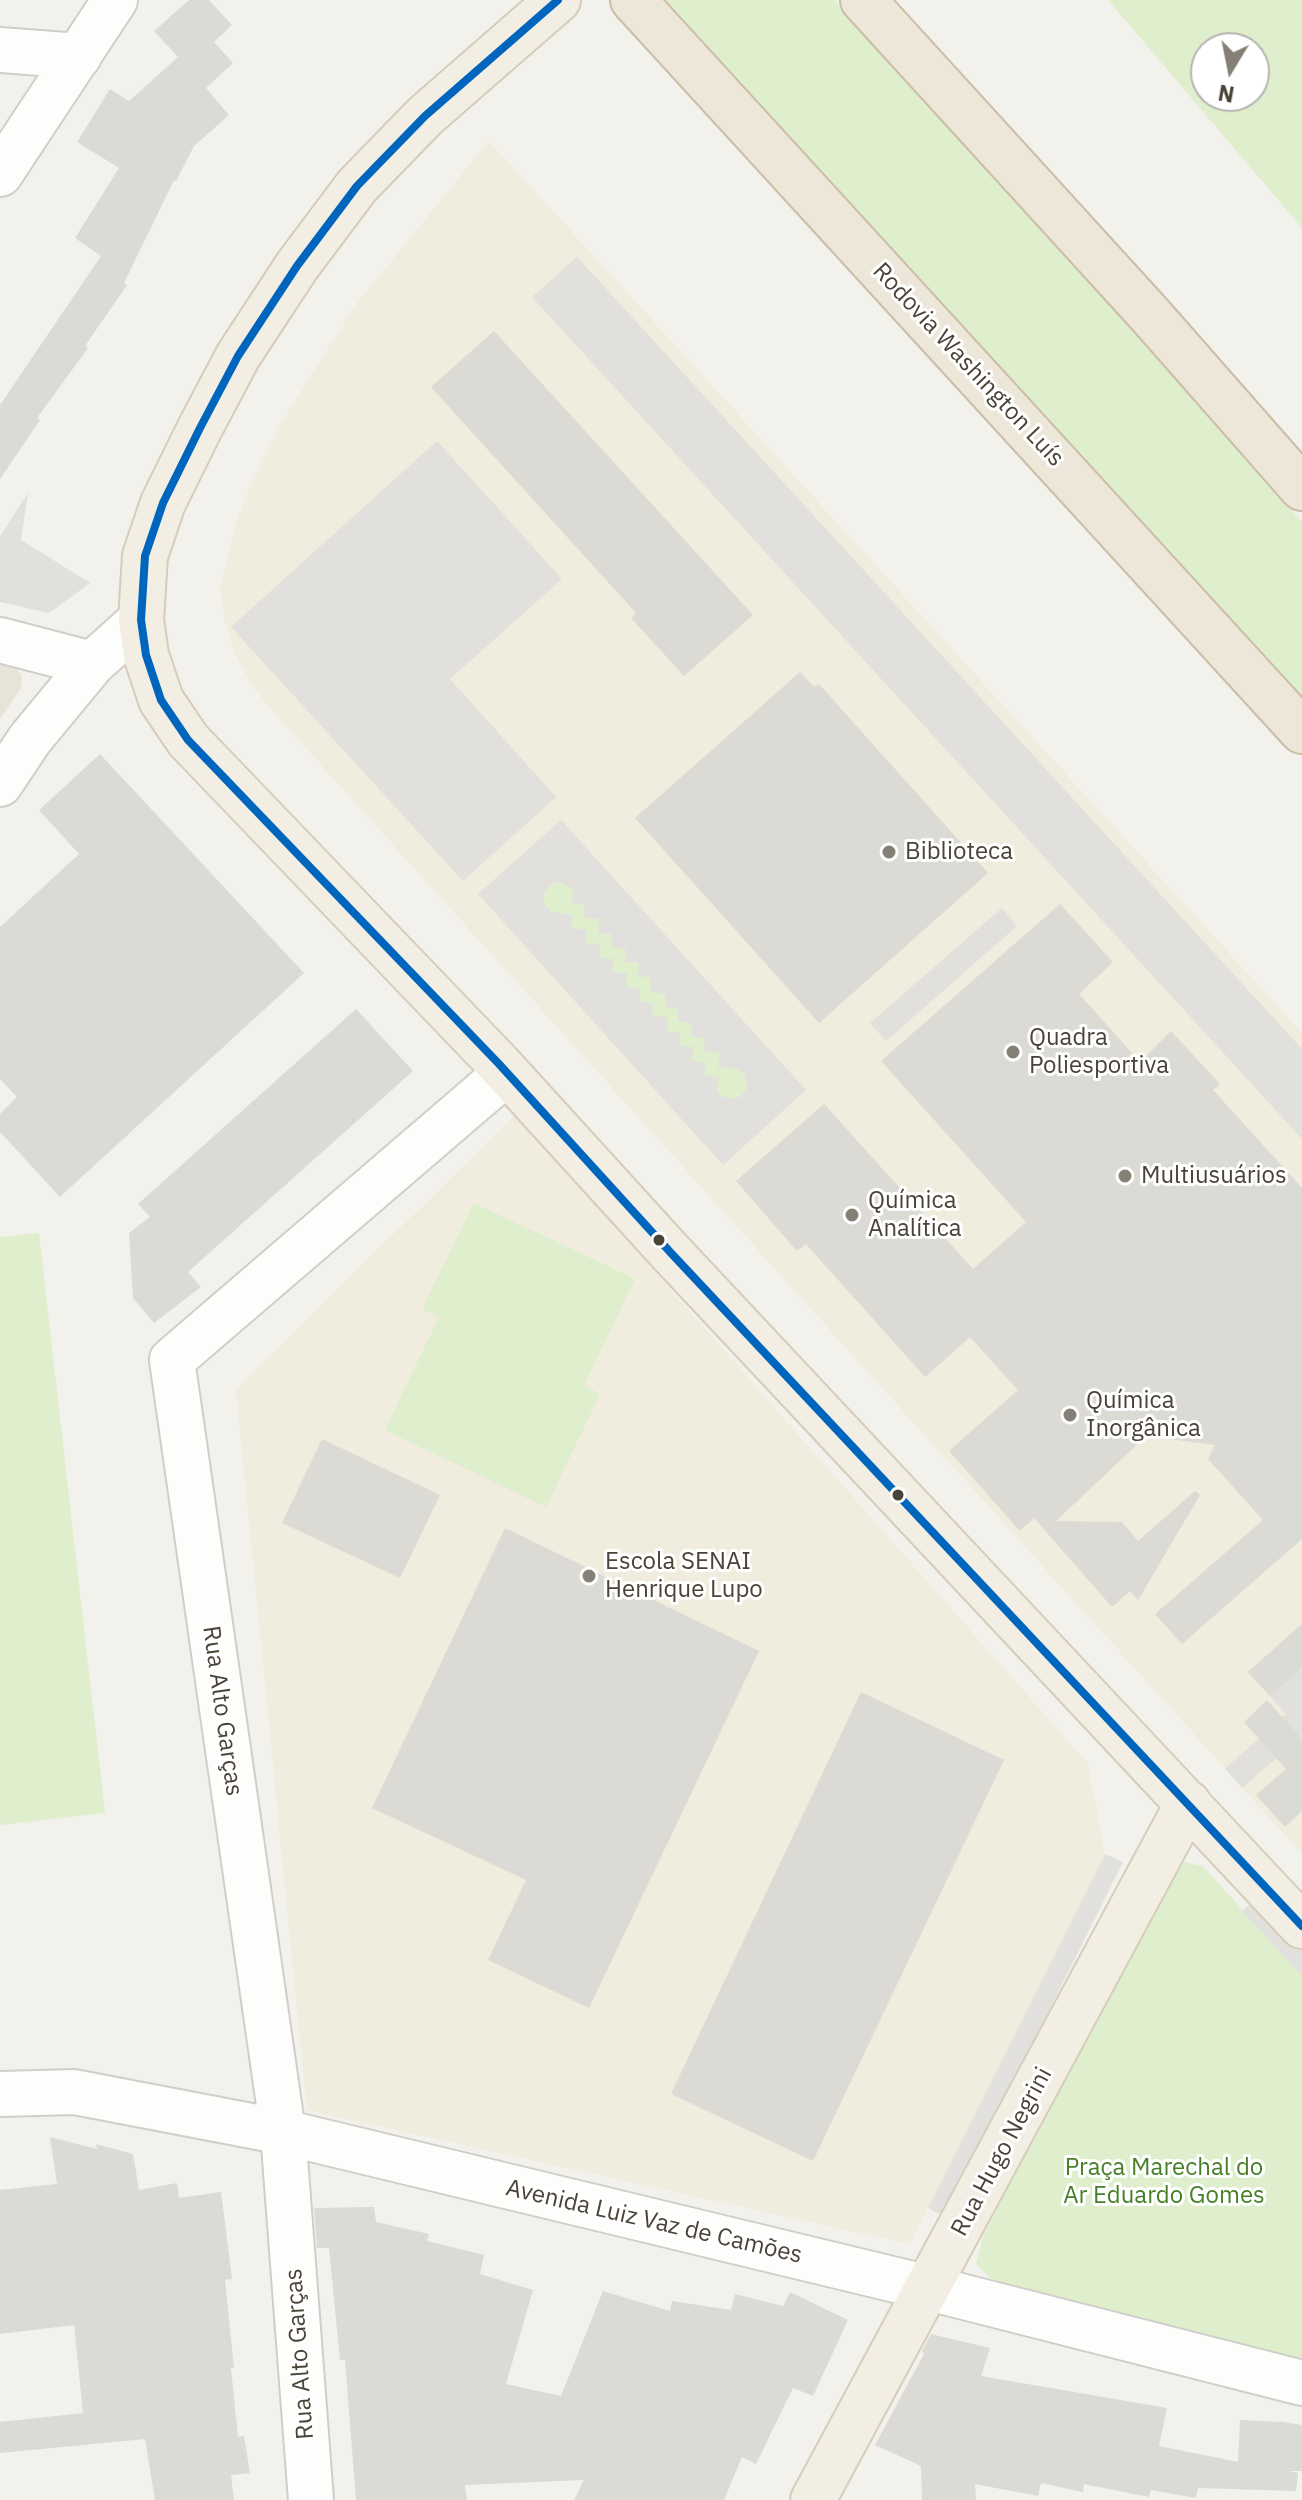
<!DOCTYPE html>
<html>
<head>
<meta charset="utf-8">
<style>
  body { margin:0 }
  #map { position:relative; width:1302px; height:2500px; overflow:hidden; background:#f2f1ec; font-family:"IBM Plex Sans",sans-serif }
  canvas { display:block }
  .north { position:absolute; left:1190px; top:32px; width:80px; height:80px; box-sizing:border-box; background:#fff; border:2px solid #b7b4af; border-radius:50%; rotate:190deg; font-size:22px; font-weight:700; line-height:32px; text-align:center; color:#4a4337 }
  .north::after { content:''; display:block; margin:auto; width:28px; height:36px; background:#858076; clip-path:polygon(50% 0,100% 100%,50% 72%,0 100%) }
</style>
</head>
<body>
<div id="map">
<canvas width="1302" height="2500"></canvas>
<div class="north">N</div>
</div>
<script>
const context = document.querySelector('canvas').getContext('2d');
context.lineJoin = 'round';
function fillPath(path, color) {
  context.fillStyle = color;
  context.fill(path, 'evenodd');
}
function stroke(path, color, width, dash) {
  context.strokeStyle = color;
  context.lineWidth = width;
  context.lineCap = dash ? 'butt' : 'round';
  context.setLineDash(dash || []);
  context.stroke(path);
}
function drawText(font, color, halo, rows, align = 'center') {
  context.font = font + ' "IBM Plex Sans",sans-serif';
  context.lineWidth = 6;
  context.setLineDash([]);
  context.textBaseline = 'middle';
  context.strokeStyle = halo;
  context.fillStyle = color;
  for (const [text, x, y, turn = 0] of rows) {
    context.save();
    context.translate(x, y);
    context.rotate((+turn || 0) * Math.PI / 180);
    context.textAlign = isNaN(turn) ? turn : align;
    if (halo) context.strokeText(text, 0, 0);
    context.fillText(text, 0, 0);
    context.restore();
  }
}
fillPath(new Path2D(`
  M 0,662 L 13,664 L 22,676 L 21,688 L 0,719 Z`), '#e6e3d9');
fillPath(new Path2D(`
  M 489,141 L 1302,1033 L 1302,1854 L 268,706 L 249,680 L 234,652 L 225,622 L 220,590 L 237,521 L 249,489 L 283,420 L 355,306 Z
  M 516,1114 L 1088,1764 L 1105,1854 L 910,2244 L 307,2110 L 236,1389 Z`), '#f0ecde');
fillPath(new Path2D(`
  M 664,0 L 835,0 L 1133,328 L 1302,522 L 1302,701 Z
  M 1108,0 L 1302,0 L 1302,228 ZM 1206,48 L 1254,48 L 1254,96 L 1206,96 Z
  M 561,882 L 571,888 L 705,1038 L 745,1075 L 747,1088 L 740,1097 L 730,1099 L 720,1095 L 586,943 L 545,907 C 541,893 547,884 561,882 Z
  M 474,1203 L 635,1279 L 584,1385 L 600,1394 L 546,1507 L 385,1430 L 439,1317 L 422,1309 Z
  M 39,1233 L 105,1813 L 0,1825 L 0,1237 Z
  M 1183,1862 L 1203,1866 L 1302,1976 L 1302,2359 L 992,2280 L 976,2264 L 983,2237 L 1168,1870 Z`), '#dfeecc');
fillPath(new Path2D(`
  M 577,257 L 1302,1049 L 1302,1139 L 532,297 Z
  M 437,441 L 562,579 L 450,679 L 556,797 L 463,881 L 231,627 Z
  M 28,493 L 21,540 L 90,583 L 49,613 L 0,602 L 0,536 Z
  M 561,820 L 806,1090 L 723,1165 L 478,894 ZM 561,882 L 573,890 L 572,904 L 585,905 L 584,918 L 599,919 L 598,933 L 612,934 L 611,947 L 626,949 L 625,962 L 639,963 L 638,976 L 651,978 L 651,992 L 666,994 L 665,1007 L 678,1008 L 678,1021 L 692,1023 L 691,1037 L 705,1038 L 704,1051 L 720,1053 L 718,1067 L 737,1069 L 745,1075 L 747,1088 L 740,1097 L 730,1099 L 720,1095 L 717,1090 L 719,1077 L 704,1075 L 706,1063 L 692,1060 L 694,1047 L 679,1046 L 680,1033 L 667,1031 L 668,1018 L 652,1015 L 653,1003 L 639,1001 L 640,989 L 626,987 L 627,974 L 612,972 L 614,959 L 599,957 L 600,944 L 586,943 L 587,930 L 571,928 L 572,915 L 552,912 L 546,907 L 543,899 L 545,891 L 553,883 Z
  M 1002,908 L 1017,926 L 886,1041 L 870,1023 Z
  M 1302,1624 L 1302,1736 L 1242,1788 L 1225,1769 L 1286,1714 L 1248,1672 Z
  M 1105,1854 L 1123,1862 L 946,2217 L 928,2208 Z
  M 1257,1898 L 1302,1946 L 1302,1976 L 1242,1911 Z`), '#e2e0dc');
fillPath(new Path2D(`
  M 189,0 L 209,0 L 232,25 L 214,42 L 233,63 L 206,88 L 229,115 L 194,146 L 176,181 L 174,180 L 124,283 L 127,285 L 85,346 L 88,348 L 37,418 L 40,420 L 0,479 L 0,405 L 101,256 L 75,238 L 119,168 L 77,142 L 110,89 L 129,101 L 178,57 L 154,31 Z
  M 494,331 L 753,615 L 684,676 L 631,618 L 636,613 L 431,387 Z
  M 800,672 L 814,687 L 819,684 L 988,873 L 819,1023 L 635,818 Z
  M 100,754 L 304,973 L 60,1197 L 0,1132 L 0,1114 L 17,1097 L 0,1079 L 0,927 L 79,854 L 39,810 Z
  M 1060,904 L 1113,962 L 1079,994 L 1140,1062 L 1171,1031 L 1220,1084 L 1213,1090 L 1302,1188 L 1302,1539 L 1182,1644 L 1155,1614 L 1263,1520 L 1208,1459 L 1215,1445 L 1146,1436 L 1056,1521 L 1122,1522 L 1138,1541 L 1195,1491 L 1200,1495 L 1138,1600 L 1130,1591 L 1112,1607 L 1034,1518 L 1020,1531 L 949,1451 L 1018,1390 L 970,1337 L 925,1377 L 806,1244 L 797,1251 L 736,1181 L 824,1104 L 973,1269 L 1026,1222 L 881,1061 Z
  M 356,1009 L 413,1071 L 188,1272 L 201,1287 L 154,1323 L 133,1298 L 129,1233 L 150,1217 L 138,1204 Z
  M 322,1439 L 440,1495 L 400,1578 L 282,1523 Z
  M 505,1528 L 759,1651 L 589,2008 L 488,1960 L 526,1880 L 372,1808 Z
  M 1302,1624 L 1302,1668 L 1270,1696 L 1248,1672 Z
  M 861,1692 L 1004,1760 L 813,2161 L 671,2094 Z
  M 1267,1700 L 1302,1739 L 1302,1811 L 1285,1827 L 1256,1795 L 1286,1769 L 1244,1722 Z
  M 50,2137 L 97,2149 L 96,2144 L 133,2154 L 139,2190 L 177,2183 L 179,2198 L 221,2192 L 232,2279 L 225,2280 L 234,2368 L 231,2368 L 238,2437 L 244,2436 L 250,2473 L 231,2475 L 234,2500 L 155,2500 L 145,2439 L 0,2453 L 0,2422 L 83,2413 L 74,2325 L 0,2334 L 0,2190 L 57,2184 Z
  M 374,2207 L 376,2222 L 429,2234 L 427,2241 L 484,2255 L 480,2274 L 533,2290 L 506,2384 L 561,2396 L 603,2291 L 670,2311 L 672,2301 L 731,2310 L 735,2294 L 783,2306 L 790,2292 L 848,2320 L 813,2396 L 793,2388 L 756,2464 L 742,2457 L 724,2500 L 574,2500 L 584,2480 L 465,2485 L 467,2500 L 356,2500 L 345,2360 L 340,2360 L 329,2248 L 317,2248 L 314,2208 Z
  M 931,2334 L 990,2348 L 981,2376 L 1167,2408 L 1159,2446 L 1238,2462 L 1240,2420 L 1284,2422 L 1302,2425 L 1302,2471 L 1288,2471 L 1298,2473 L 1296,2491 L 1198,2488 L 1196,2498 L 1151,2490 L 1149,2497 L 1084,2484 L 1083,2492 L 1041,2483 L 1038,2496 L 975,2484 L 976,2500 L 922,2500 L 921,2466 L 875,2445 L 924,2354 L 922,2351 Z`), '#dcdad4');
const minor = new Path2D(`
  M 0,50 L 79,56
  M 0,174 L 115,0
  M 0,640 L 92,664
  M 0,784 L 30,739 L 92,664 L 141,620
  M 0,2094 L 74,2092 L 283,2132 L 929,2288 L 1302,2383
  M 311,2500 L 283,2132 L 172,1360 L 505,1074`);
const major = new Path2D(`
  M 558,0 L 425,116 L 357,186 L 297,266 L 238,356 L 200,428 L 163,503 L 145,556 L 141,620 L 146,655 L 161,700 L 188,740 L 499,1064 L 671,1253 L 1302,1926
  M 813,2500 L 1188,1803`);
const highway = new Path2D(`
  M 633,0 L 1302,731
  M 863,0 L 1151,316 L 1302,488`);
stroke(minor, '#d0cec9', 48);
stroke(major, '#d5cdb9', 48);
stroke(highway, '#cbbea6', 48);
stroke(minor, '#fdfdfc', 44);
stroke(major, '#f2eee4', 44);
stroke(highway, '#ede7da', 44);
stroke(new Path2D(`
  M 558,0 L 425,116 L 357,186 L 297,266 L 238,356 L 200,428 L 163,503 L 145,556 L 141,620 L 146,655 L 161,700 L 188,740 L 499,1064 L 671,1253 L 1302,1926`), '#0065bd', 8);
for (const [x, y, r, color] of [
  [889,852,8,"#858076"],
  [1013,1052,8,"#858076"],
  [1125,1176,8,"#858076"],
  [852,1215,8,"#858076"],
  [659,1240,7,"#4a4337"],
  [1070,1415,8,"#858076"],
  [898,1495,7,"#4a4337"],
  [589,1576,8,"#858076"]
]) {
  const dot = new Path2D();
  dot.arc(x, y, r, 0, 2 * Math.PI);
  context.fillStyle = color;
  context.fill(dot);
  stroke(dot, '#fff', 3);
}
drawText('24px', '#4a4337', '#fff', [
  ["Rodovia Washington Luís",968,365,47],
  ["Rua Alto Garças",222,1711,82],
  ["Rua Hugo Negrini",1002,2152,-62],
  ["Avenida Luiz Vaz de Camões",654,2222,13],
  ["Rua Alto Garças",300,2354,-94]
]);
drawText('24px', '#4a4337', '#fff', [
  ["Biblioteca",905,852],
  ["Quadra",1029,1038],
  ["Poliesportiva",1029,1066],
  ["Multiusuários",1141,1176],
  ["Química",868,1201],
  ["Analítica",868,1229],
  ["Química",1086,1401],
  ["Inorgânica",1086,1429],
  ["Escola SENAI",605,1562],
  ["Henrique Lupo",605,1590]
], 'left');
drawText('24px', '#467f27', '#fff', [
  ["Praça Marechal do",1164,2168],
  ["Ar Eduardo Gomes",1164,2196]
]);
</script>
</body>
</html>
